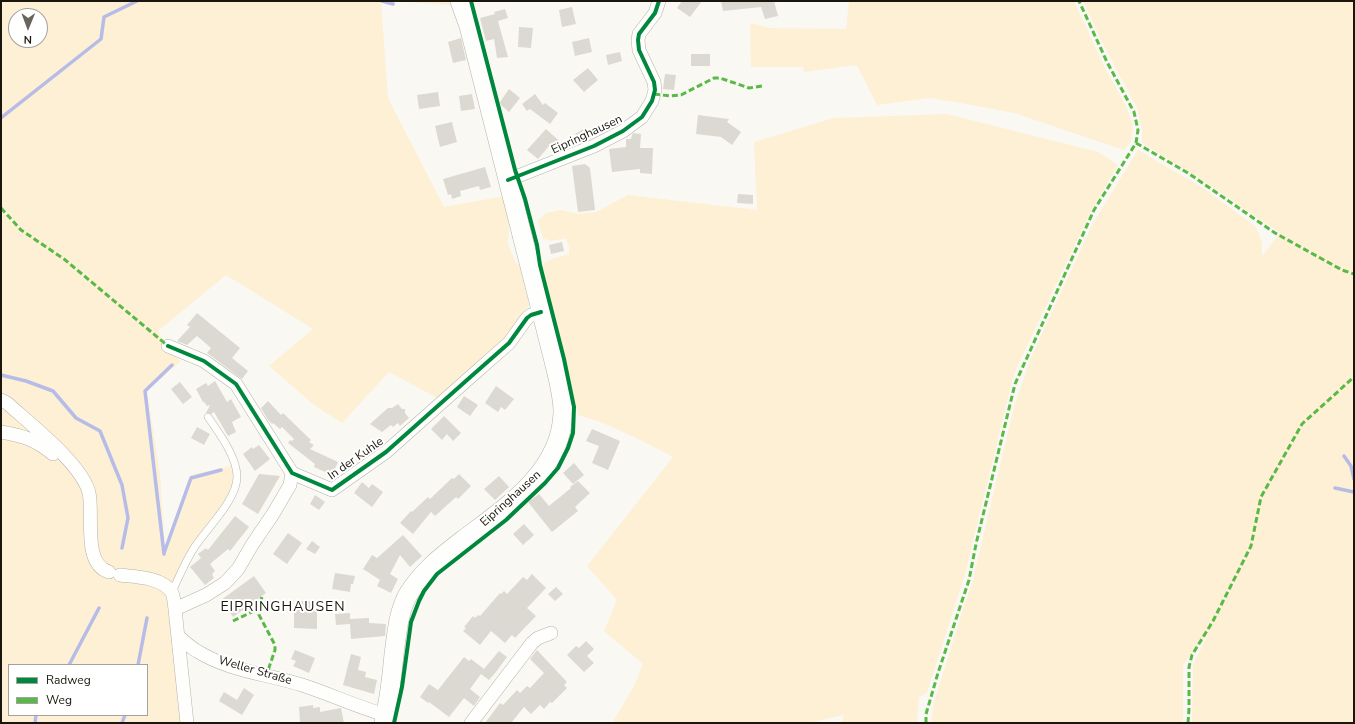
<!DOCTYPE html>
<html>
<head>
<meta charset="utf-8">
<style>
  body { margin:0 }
  #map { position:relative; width:1355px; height:724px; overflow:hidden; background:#faf8f2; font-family:"Nunito Sans",sans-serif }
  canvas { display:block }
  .frame { position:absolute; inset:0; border:2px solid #1a160d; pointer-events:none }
  .legend { position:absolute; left:8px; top:664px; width:140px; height:52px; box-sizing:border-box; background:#fff; border:1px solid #a3a29e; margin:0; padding:5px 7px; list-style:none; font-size:12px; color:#1a160d }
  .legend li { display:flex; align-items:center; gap:8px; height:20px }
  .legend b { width:20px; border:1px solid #a3a29e }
  .north { position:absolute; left:8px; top:8px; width:40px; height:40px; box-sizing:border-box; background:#fff; border:1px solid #a3a29e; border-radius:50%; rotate:181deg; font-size:11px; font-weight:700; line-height:16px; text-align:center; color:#1a160d }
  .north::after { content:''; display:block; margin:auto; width:14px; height:18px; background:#68655d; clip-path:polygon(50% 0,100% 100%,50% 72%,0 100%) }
</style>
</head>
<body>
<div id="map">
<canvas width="1355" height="724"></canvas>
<div class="frame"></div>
<ul class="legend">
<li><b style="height:5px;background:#00873e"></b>Radweg</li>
<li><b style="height:5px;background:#58b947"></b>Weg</li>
</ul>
<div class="north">N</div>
</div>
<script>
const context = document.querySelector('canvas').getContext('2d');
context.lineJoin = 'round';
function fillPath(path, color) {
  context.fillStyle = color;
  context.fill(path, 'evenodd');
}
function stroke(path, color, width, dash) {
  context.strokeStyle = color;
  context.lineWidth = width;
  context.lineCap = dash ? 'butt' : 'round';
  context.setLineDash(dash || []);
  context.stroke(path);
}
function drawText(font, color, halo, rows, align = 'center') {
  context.font = font + ' "Nunito Sans",sans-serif';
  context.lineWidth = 4;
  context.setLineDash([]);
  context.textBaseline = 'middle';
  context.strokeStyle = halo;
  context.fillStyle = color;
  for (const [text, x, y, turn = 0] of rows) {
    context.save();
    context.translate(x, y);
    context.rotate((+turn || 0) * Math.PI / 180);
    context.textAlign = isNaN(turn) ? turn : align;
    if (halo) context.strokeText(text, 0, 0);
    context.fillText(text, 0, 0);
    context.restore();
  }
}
fillPath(new Path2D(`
  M 1,1 L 381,1 L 388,98 L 444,207 L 505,196 L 509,225 L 508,244 L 515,261 L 520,267 L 529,305 L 514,331 L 441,400 L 389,372 L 342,423 L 314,405 L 269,366 L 313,329 L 226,275 L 158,331 L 167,351 L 181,361 L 147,391 L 160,474 L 165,547 L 190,475 L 231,466 C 233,474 235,482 231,490 C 226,504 214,514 206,526 C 193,544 184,563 174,582 L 116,572 L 113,579 C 129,583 160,579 167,599 L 174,657 L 184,723 L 1,723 L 1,210 L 21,231 L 22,230 L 1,207 ZM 16,16 L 40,16 L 40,40 L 16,40 ZM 9,665 L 147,665 L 147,715 L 9,715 Z
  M 398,1 L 452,1 L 456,6 Z
  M 849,1 L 1074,1 L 1105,68 L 1126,106 L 1133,125 L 1131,142 L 1124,150 L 1014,113 L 966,104 L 930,98 L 877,105 L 857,65 L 804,72 L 803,67 L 751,67 L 750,23 L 770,28 L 846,29 Z
  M 1083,1 L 1354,1 L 1354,723 L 1192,723 L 1193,665 L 1208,634 L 1206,635 L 1183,665 L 1183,723 L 931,723 L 934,702 L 964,606 L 972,584 L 1014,407 L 1030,360 L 1093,223 L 1138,150 L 1203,188 L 1256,227 L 1262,242 L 1262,256 L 1280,233 L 1203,181 L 1142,143 L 1142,130 L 1137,108 L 1101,40 Z
  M 947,114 L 1098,152 L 1118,165 L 1092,209 L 1017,367 L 1012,382 L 965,574 L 927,693 L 919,697 L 917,723 L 842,723 L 844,715 L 808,723 L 612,723 L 634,686 L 643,664 L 604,631 L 617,600 L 587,566 L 673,457 C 645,442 608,423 578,415 L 566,360 L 542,265 L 549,260 L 569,254 L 569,247 L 566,238 L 550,241 L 543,238 L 538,221 L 546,213 L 561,210 L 578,214 L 596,212 L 628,195 L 757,210 L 754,142 L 834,118 Z`), '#fdf0d5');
stroke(new Path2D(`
  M 382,1 L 393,4
  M 1,118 L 101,39 L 104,17 L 137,1
  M 1,375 L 26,381 L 53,391 L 76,418 L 100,431 L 122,485 L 128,518 L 122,548
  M 1344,456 L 1351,466 L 1354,479
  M 1335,488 L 1354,492
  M 164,553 L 191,478 L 221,470
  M 164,554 L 145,391 L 172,365
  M 69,665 L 99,608
  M 138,665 L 147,618
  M 35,723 L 36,715
  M 122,723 L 125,715`), '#b6bce7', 3.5);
fillPath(new Path2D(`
  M 682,1 L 702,1 L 690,17 L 677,8 Z
  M 721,1 L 774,1 L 778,16 L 765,19 L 761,7 L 723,11 Z
  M 572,7 L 576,24 L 562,27 L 559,10 Z
  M 505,9 L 508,18 L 498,21 L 508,57 L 497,58 L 494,39 L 486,41 L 480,18 L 495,14 L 494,12 Z
  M 519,27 L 533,28 L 531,48 L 518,47 Z
  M 461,38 L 466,60 L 453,63 L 448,42 Z
  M 589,38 L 592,52 L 575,56 L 572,42 Z
  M 620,52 L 622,61 L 608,65 L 606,55 Z
  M 691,54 L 710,54 L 710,66 L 691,66 Z
  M 588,68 L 598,80 L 584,92 L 573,80 Z
  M 665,74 L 676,75 L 674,90 L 663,89 Z
  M 509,89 L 520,98 L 509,112 L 501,105 L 500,102 Z
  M 438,92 L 440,106 L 419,109 L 417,95 Z
  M 472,94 L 475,109 L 461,111 L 459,96 Z
  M 535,94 L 543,105 L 545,103 L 558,113 L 550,124 L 530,109 L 527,111 L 522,104 Z
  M 698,115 L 729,119 L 727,122 L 741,132 L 732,145 L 721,137 L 696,134 Z
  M 452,122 L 457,142 L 440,147 L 435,126 Z
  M 585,128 L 591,139 L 580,143 L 575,134 Z
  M 546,129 L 565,146 L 561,151 L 556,152 L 549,146 L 538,159 L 527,150 Z
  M 633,133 L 641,134 L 640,148 L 653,148 L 652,174 L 640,173 L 640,169 L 612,172 L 609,149 L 626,147 L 626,139 L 631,139 L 632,135 Z
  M 585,164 L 590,168 L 595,210 L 578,212 L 572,166 Z
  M 485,167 L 491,187 L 480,190 L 479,186 L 460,191 L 461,196 L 452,199 L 451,194 L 448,195 L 443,179 Z
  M 738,194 L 753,195 L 753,204 L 737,203 Z
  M 562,242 L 564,251 L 551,254 L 549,245 Z
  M 197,313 L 240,348 L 232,358 L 248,371 L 242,379 L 207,353 L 211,348 L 197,336 L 187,345 L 177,341 L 190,327 L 187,325 Z
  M 215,381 L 227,402 L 231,399 L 241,417 L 232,422 L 236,432 L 228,436 L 214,412 L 211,414 L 206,413 L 210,405 L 207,406 L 204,402 L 203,402 L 196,389 L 206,383 L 208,386 Z
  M 180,382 L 192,397 L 183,404 L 171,389 Z
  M 496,386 L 514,399 L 505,410 L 501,407 L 498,412 L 485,403 Z
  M 464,396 L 478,405 L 470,416 L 457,407 Z
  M 268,401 L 281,415 L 283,413 L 311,440 L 309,442 L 314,445 L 310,449 L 338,462 L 332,475 L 314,467 L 315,464 L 288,443 L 290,440 L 292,441 L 294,439 L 282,427 L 280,429 L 273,423 L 272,424 L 268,420 L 261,408 Z
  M 398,404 L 402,409 L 405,409 L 405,413 L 409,418 L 400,426 L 398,423 L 393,427 L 391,425 L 382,432 L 370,424 L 388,408 L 392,408 Z
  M 444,416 L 461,433 L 453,441 L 447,434 L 442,440 L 431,429 Z
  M 197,427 L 210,434 L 204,445 L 191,438 Z
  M 592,429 L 620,441 L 608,470 L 592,463 L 599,446 L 586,441 Z
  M 259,445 L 270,459 L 255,471 L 243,454 L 252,447 L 253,449 Z
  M 574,463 L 584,475 L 573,484 L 563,473 Z
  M 259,474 L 280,476 L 258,514 L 242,504 Z
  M 459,474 L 471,486 L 458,499 L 456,497 L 435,516 L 431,512 L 413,534 L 400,523 L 411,511 L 412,512 L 428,497 L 430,499 L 452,478 L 454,479 Z
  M 499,476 L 509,487 L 495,500 L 484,489 Z
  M 578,481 L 590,493 L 575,507 L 578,511 L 552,532 L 528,502 L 539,494 L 549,506 L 571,488 L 570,487 Z
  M 362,482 L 369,488 L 372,484 L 383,492 L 372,507 L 354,493 Z
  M 315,495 L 325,502 L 319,510 L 310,504 Z
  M 235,516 L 249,527 L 230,551 L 228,549 L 210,564 L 215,571 L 212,574 L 214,578 L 205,585 L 190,567 L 201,558 L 198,554 L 206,548 L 208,550 Z
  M 524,524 L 534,535 L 523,545 L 513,534 Z
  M 288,533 L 302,543 L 287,564 L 273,554 Z
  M 403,535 L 422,556 L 410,567 L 400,555 L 390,574 L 398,579 L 391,593 L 377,586 L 380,580 L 363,569 L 372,555 L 377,558 Z
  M 312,541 L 320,547 L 315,554 L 306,549 Z
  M 335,573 L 355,576 L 353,584 L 351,584 L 350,592 L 332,589 Z
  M 532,574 L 546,588 L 527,608 L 536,616 L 515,638 L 512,635 L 505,643 L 491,631 L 480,645 L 463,631 L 466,628 L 464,627 L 473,616 L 475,618 L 478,615 L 480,616 L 500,593 L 501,594 L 504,591 L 507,594 L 523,577 L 527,580 Z
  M 254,576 L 266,593 L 233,617 L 221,600 Z
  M 556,587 L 563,594 L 555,601 L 548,594 Z
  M 302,601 L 317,601 L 317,629 L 294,628 L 294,608 Z
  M 350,613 L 350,619 L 369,618 L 369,623 L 386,624 L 385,636 L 351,639 L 350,624 L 336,625 L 335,614 Z
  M 586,641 L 594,649 L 587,656 L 594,663 L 584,672 L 567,655 L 576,646 L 579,648 Z
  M 295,650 L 315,658 L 309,673 L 293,666 L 296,661 L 291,659 Z
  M 537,650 L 567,682 L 564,685 L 567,688 L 552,703 L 550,702 L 544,709 L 540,705 L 531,714 L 524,707 L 511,723 L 485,723 L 500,703 L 503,705 L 517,690 L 520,693 L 527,686 L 530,688 L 544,673 L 530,659 Z
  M 499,651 L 507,657 L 496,672 L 489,680 L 481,674 L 470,689 L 480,697 L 474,706 L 464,698 L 449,717 L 429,702 L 428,703 L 420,697 L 429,684 L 438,690 L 464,657 L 469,661 L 471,659 L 484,669 Z
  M 351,654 L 361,657 L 358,670 L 366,672 L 365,677 L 377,680 L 374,694 L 343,685 Z
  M 244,688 L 254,695 L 242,715 L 219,701 L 224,692 L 237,700 Z
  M 313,705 L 313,708 L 320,707 L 320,712 L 341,708 L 344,723 L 300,723 L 299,707 Z`), '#dcd9d2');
const lane = new Path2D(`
  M 172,592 C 179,577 185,562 194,548 C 206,529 237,500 237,477 C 237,457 219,433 208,417`);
const street = new Path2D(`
  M 508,180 L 594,146 L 623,131 L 642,117 L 652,101 L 655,90 L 654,82 L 639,50 L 638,40 L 639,34 L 655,13 L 659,1
  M 168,346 L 204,361 L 236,384 L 292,473 L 332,490 L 386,452 L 467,380 L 509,343 L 527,318 L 531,315 L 541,312
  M 1,400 L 7,403 C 29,423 83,465 89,493 C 94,514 82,564 109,572
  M 1,432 C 23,436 35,439 53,454
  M 120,575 C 135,577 160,577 171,591 C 174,595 174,603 175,609 L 187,723
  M 175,609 L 206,595 L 225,583 L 238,569 L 252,545 L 273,514 L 290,485 L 292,473
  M 178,636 C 184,641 190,647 197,651 C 229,671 267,674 302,685 C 330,694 357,707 386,715
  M 471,723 L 532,643 L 538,638 L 551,633`);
const secondary = new Path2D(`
  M 384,723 C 389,701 392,677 394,654 C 397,634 398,611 409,593 C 423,571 442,556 463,540 C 505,508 562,472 563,412 C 563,395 558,378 554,361 L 469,26 L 460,1`);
stroke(lane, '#b5b2aa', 8);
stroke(street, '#b5b2aa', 14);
stroke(secondary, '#b5b2aa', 20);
stroke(lane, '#fefefd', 7);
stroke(street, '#fefefd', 13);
stroke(secondary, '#fefefd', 19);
stroke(new Path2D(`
  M 654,94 L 670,96 L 681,95 L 714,78 L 720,78 L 749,88 L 762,86
  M 1136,143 L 1188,173 L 1275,233 L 1342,270 L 1354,274
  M 1,208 L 21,230 L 64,259 L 168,346
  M 262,597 L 258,609 L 259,615 L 275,645 L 275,650 L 266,676
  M 233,621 L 258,609
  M 926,723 L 926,714 L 938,673 L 969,580 L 976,544 L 1015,384 L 1094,210 L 1136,143 L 1138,130 L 1134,112 L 1107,62 L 1079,1
  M 1188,723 L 1189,709 L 1189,667 L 1192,655 L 1213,621 L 1251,546 L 1261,497 L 1302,424 L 1354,377`), '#58b947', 3, [6, 3]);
stroke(new Path2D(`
  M 508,180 L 594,146 L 623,131 L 642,117 L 652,101 L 655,90 L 654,82 L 639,50 L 638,40 L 639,34 L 655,13 L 659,1
  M 168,346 L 204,361 L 236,384 L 292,473 L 332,490 L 386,452 L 467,380 L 509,343 L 527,318 L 531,315 L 541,312
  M 394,723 L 402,687 L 411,622 L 419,601 L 424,591 L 437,574 L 506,520 L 545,483 L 558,468 L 568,448 L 573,433 L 574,407 L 564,359 L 540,265 L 537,245 L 525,199 L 515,170 L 471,1`), '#00873e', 4);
drawText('12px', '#1a160d', '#fff', [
  ["Eipringhausen",587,135,-25],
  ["In der Kuhle",356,459,-35],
  ["Eipringhausen",511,499,-42],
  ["Weller Straße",255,671,16]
]);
context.letterSpacing = '1px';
drawText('14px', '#1a160d', '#fff', [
  ["EIPRINGHAUSEN",283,608]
]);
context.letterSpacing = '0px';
</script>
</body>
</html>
